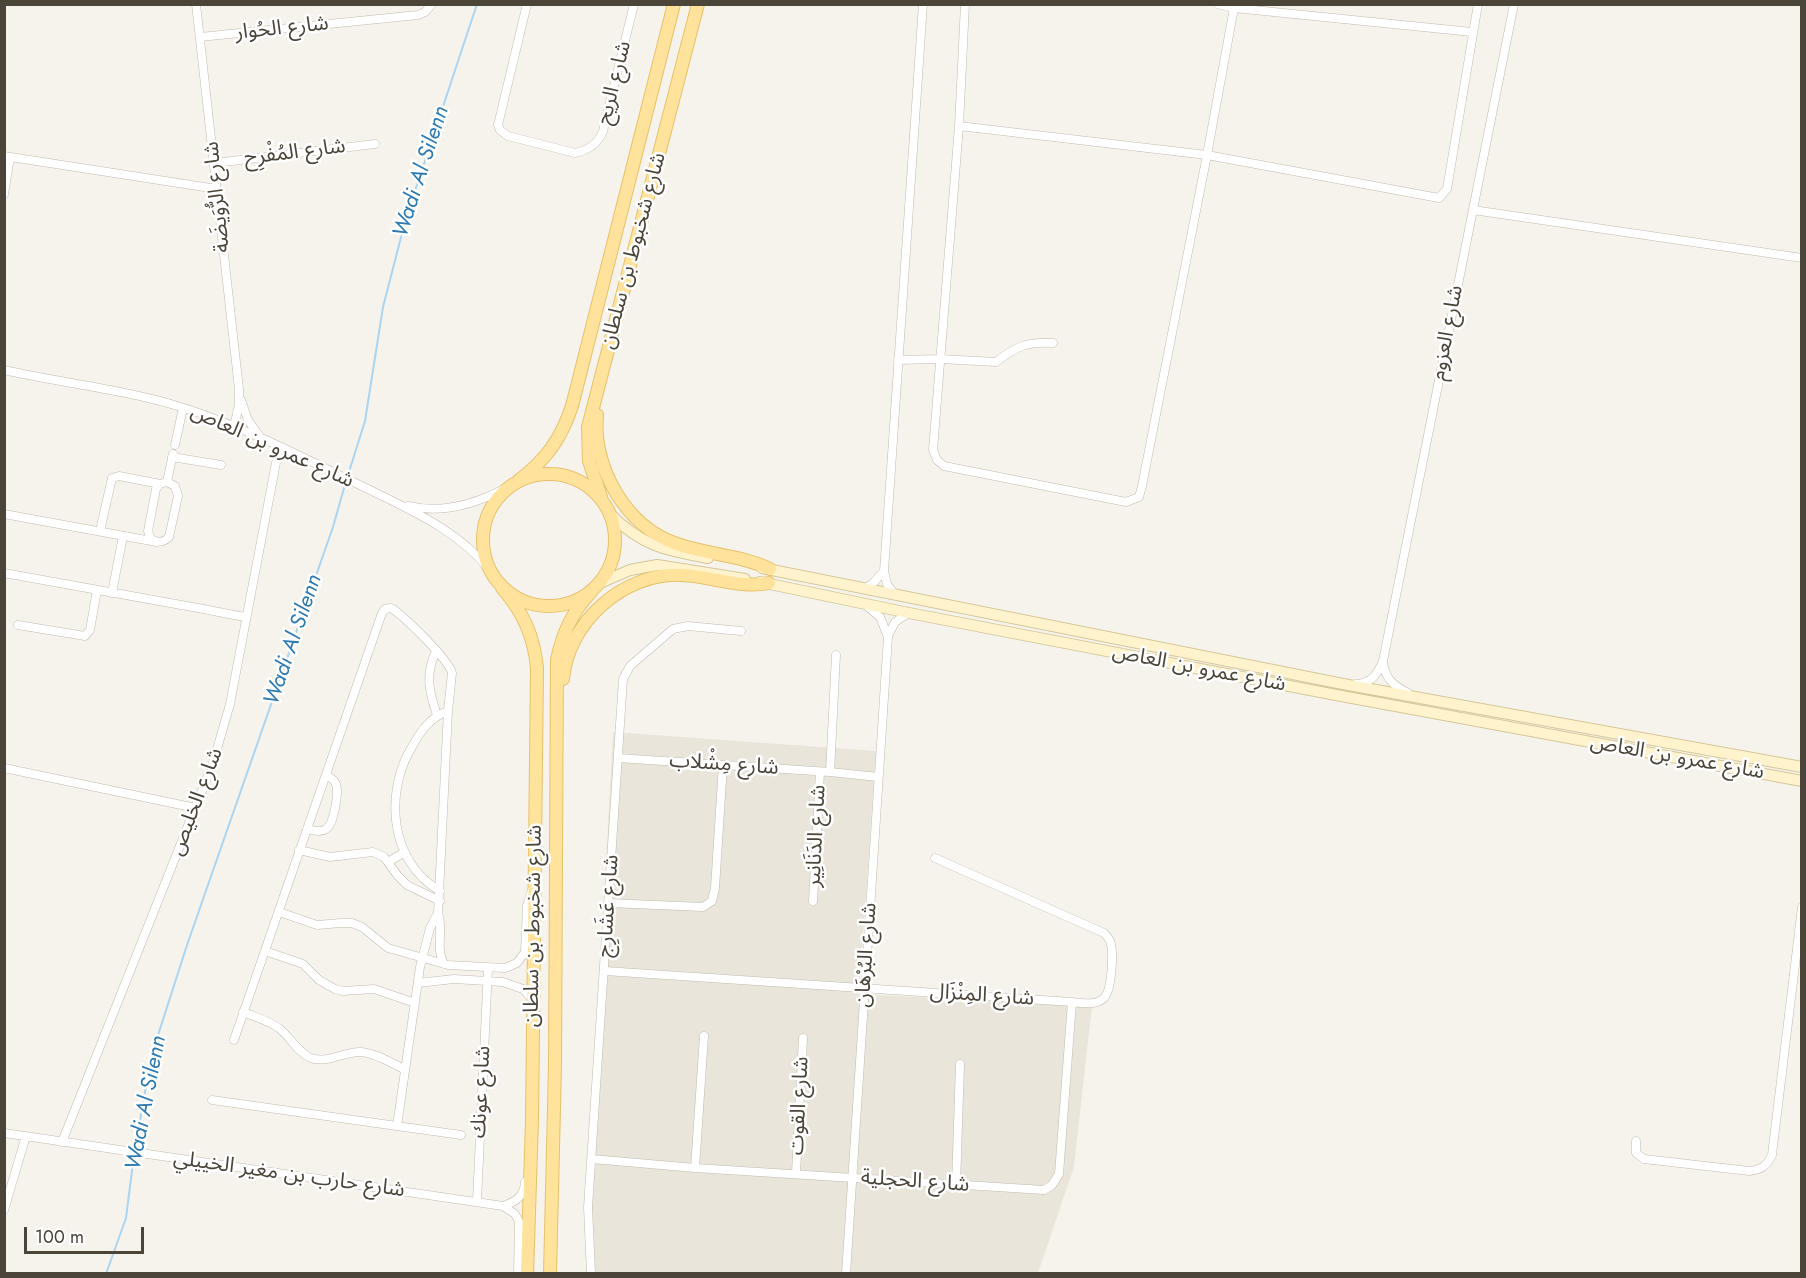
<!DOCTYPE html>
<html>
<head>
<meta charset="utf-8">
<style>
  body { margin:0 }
  #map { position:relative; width:1806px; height:1278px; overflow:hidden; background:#f6f3ec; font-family:Jost,sans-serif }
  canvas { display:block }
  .frame { position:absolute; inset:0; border:6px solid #4b4439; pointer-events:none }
  .scale { position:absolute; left:24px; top:1227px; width:120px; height:27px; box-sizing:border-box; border:3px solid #4b4439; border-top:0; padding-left:8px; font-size:18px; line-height:21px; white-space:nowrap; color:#4b4439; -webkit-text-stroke:4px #fff; paint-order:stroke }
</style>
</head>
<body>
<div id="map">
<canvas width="1806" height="1278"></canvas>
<div class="frame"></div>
<div class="scale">100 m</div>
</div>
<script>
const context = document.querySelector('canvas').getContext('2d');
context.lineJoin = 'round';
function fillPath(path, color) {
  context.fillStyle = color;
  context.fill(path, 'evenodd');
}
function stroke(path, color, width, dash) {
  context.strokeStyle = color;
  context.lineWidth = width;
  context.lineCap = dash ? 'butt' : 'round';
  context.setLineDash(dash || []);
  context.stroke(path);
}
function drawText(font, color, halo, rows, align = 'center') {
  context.font = font + ' Jost,"Noto Sans Arabic",sans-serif';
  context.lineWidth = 5;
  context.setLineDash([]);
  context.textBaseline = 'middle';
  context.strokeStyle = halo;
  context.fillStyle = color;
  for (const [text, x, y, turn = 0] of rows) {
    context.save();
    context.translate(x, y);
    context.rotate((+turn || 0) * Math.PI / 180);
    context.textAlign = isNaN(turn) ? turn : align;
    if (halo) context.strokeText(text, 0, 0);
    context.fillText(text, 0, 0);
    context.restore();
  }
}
fillPath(new Path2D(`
  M 613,732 L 876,751 L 859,994 L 1092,1006 L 1074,1167 L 1038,1273 L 586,1274 L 586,1236 Z`), '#eae5da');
stroke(new Path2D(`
  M 348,475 L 365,421 L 383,307 L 406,218 L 477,4
  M 135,1150 L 151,1057 L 187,945 L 333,527 L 346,481
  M 106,1274 L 126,1218 L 134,1155`), '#a9d4f2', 2);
const minor = new Path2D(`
  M 196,4 L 239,389 L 239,405 L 234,426
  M 527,4 L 498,125 L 500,130 L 508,136 L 575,153 C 589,150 598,144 603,131 L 634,4
  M 965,4 L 959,126 L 933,450 L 937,460 L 944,466 L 1126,502 L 1139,497 L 1142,486 L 1207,155 L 1234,8
  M 1218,4 L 1234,8 L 1472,32
  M 200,37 L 418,15 L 425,12 L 432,4
  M 959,126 L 1207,155 L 1439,198 L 1447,189 L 1478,4
  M 4,156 L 217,189
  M 215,163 L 375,144
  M 4,194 L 10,157
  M 1473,210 L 1802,258
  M 898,360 L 940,359 L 996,362 C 1015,347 1028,341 1053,343
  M 4,370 C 62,383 128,390 184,408 C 247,428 308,460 368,489 C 412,511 456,529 489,569
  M 241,400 L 248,420 L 260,437
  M 175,445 L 183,408
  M 172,457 L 221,465
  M 167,482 L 175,486 L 178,496 L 169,537 C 163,543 158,543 151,539 L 148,531 L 156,489 L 160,484 Z
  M 167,482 L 173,454
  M 408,506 C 442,514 476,504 506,488
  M 4,514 L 157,542
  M 100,531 L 112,478 L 119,476 L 160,484
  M 4,573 L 209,610
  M 864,589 L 873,583 L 884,571
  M 112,593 L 123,536
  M 895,595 L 887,584 L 884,571 L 923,4
  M 213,611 L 245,617
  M 18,625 L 85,636 L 90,630 L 97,590
  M 888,636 L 895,622 L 909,613
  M 436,651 C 425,674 429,692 437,715
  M 1383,663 C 1386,680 1393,685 1408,693
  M 1356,684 C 1372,683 1377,675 1383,661 L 1514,4
  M 618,758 L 830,772 L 878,777
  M 4,768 L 196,808
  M 830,772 L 836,655
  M 307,829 C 313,830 320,833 326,829 C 334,824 339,793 336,784 C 334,779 330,777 326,775
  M 299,850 L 330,857 L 373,852 L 384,857 L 398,876 L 407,885 L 440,901
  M 388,862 L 405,852
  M 440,891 C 389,862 384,791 413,745 C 422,729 431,717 448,711
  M 813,901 L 820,772
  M 609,903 L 703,907 L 712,901 L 715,888 L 723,765
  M 279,912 L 317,925 L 341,923 L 352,923 L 362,927 L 388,948 L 448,965 L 505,968 L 517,963 L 525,952 L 527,906 L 532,890
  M 438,913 C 444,929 435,949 444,964
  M 265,951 L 303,964 L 319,980 L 335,989 L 343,991 L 374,989 L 415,1003
  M 605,971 L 1072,1002 C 1082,1003 1096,1006 1104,998 C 1112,990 1114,951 1110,941 C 1108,937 1107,936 1104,933 L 935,858
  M 418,983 L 454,979 L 503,982 L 523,989 L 533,1000
  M 243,1012 C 255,1017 270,1021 280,1029 C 291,1038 298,1053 311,1058 C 327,1064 345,1051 361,1052 C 376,1053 391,1063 404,1069
  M 234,1040 L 382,613 L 385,609 L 391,608 C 403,615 449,660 452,673 L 448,711 L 438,913 L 430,928 L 420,967 L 397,1126
  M 212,1100 L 461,1135
  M 4,1133 L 503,1206 L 515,1214 L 519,1222 L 518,1274
  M 1636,1141 L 1636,1153 L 1644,1159 L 1749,1171 C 1761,1170 1767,1166 1772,1155 L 1802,907
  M 62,1142 L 213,763 L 230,704 L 279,447
  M 592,1159 L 695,1168 L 1044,1190 L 1052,1185 L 1059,1174 L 1072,1002
  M 695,1168 L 704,1036
  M 796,1173 L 803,1038
  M 956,1185 L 960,1064
  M 477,1201 L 488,968
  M 503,1206 C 515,1202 524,1197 525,1182
  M 4,1210 L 26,1136
  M 591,1274 L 588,1207 L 623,679 L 630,666 L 673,629 L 688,626 L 741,631
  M 846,1274 L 888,637 L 880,617 L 867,606`);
const secondary = new Path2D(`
  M 610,514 C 642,546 665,550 708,558
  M 762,568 L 1343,684 L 1802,767
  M 760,582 L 909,613 L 1336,695 L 1802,781
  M 600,583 L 630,570 L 657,565 L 745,579`);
const primary = new Path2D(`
  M 597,415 C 592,467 626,527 677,544 C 708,555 741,555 770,569
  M483 540a66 66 0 1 1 132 0a66 66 0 1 1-132 0Z
  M 518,481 C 546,460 561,439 572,406 L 674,4
  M 601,497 L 589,461 L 588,427 L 698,4
  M 502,588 C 523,612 534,636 537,668 L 532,1121 L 527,1274
  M 563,679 C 568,622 624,572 682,575 C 711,576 740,589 769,583
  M 550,1274 L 555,1065 L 557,660 C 562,634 572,612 591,592`);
stroke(minor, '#c2bbae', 9);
stroke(secondary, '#d6c79b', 12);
stroke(primary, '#e6c16a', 14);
stroke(minor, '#fff', 8);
stroke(secondary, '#fff3cd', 10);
stroke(primary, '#ffe39c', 12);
drawText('21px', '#4b4439', '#fff', [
  ["شارع الحُوار",282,29,-6],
  ["شارع الريح",615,83,-76],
  ["شارع المُفْرِح",295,153,-7],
  ["شارع الرُّوَيضَة",218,197,-96],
  ["شارع شخبوط بن سلطان",634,251,-75],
  ["شارع العزوم",1448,333,-79],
  ["شارع عمرو بن العاص",272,447,24],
  ["شارع عمرو بن العاص",1199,669,11],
  ["شارع عمرو بن العاص",1677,758,10],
  ["شارع مِشْلاب",724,765,4],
  ["شارع الخليص",197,802,-69],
  ["شارع الدَنَانِير",817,836,-87],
  ["شارع عَشَارِج",609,906,-86],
  ["شارع شخبوط بن سلطان",534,926,-89],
  ["شارع البُرْهَان",867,955,-86],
  ["شارع المِنْزَال",982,996,4],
  ["شارع عونك",482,1092,-87],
  ["شارع القوت",800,1106,-87],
  ["شارع حارب بن مغير الخييلي",289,1175,8],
  ["شارع الحجلية",915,1182,4]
]);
drawText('italic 22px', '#2e7ab2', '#fff', [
  ["Wadi Al Silenn",422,172,-72],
  ["Wadi Al Silenn",294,640,-71],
  ["Wadi Al Silenn",147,1103,-79]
]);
</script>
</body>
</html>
